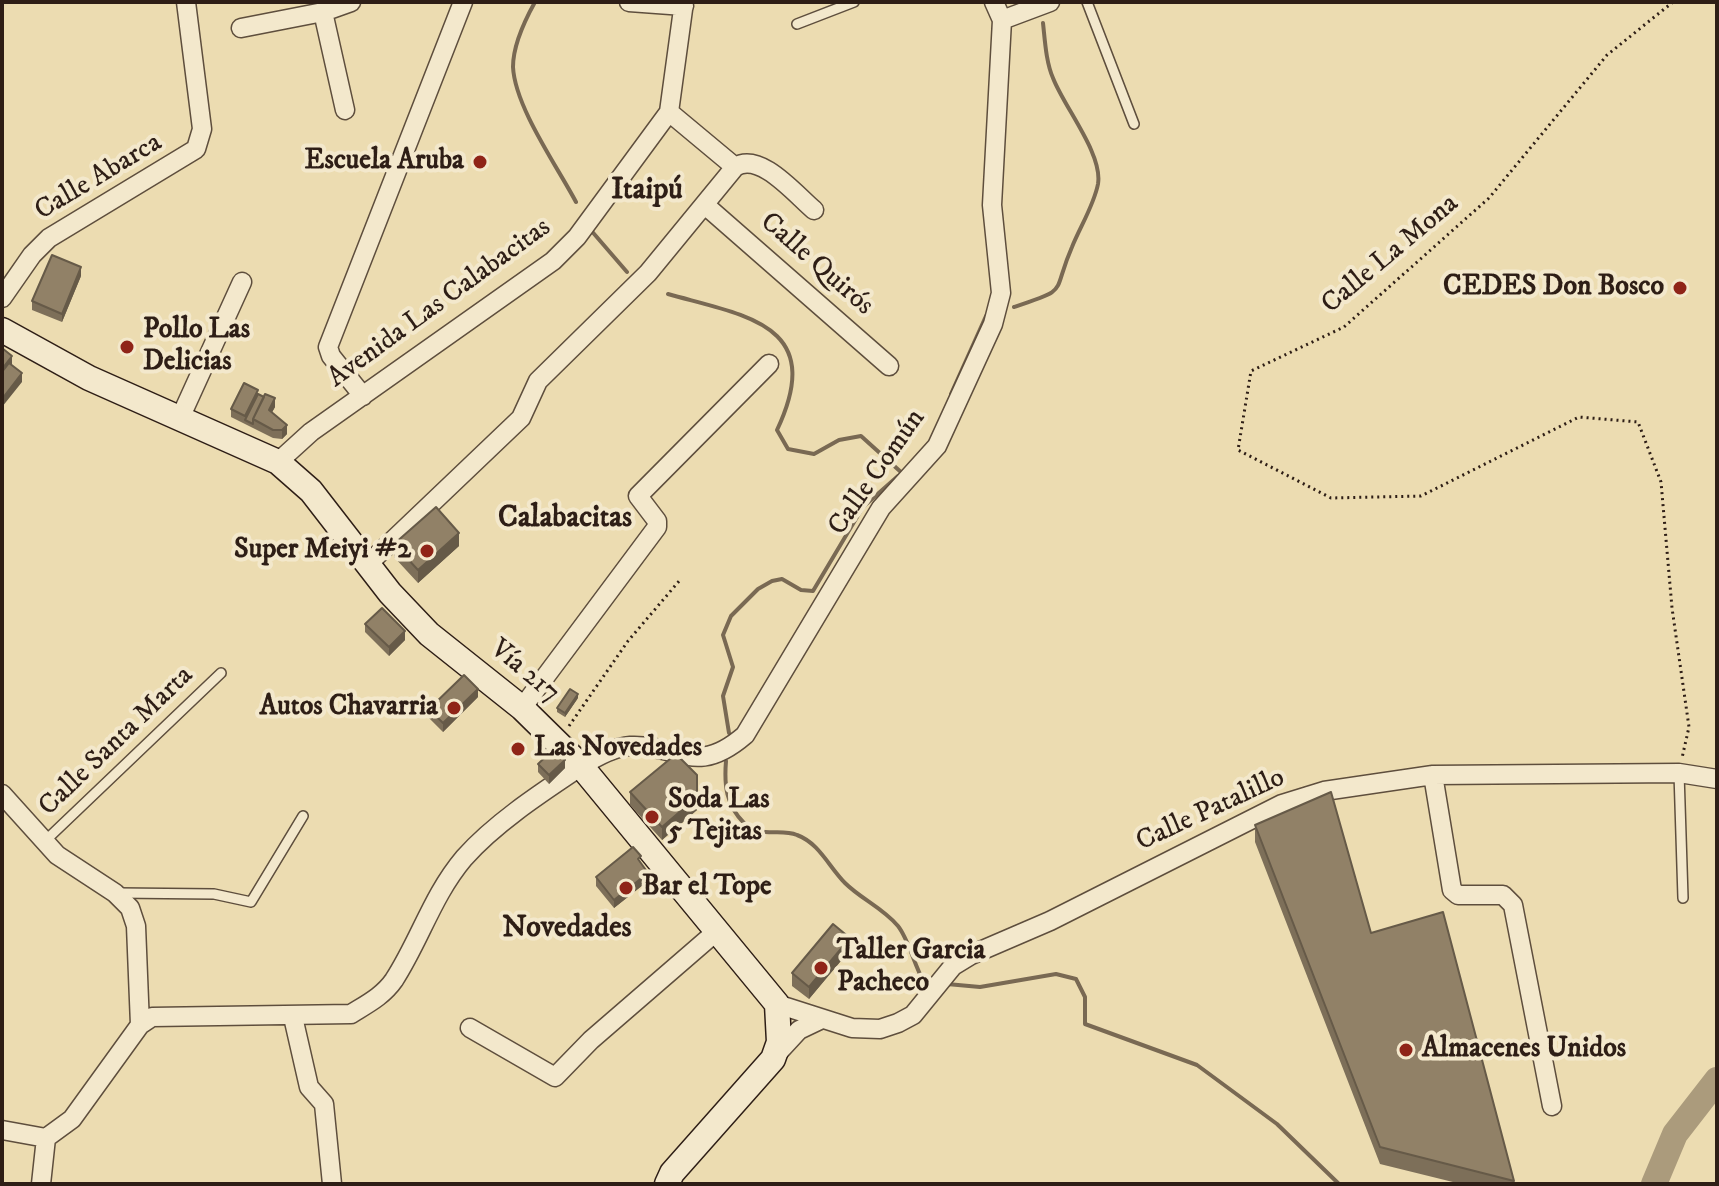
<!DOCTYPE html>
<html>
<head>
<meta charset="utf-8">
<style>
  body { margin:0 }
  #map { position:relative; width:1719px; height:1186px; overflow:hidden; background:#ecdcb1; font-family:"IM FELL DW Pica",serif }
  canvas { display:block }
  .frame { position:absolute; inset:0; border:4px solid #2e1e16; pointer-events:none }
</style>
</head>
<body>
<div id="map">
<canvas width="1719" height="1186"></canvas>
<div class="frame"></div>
</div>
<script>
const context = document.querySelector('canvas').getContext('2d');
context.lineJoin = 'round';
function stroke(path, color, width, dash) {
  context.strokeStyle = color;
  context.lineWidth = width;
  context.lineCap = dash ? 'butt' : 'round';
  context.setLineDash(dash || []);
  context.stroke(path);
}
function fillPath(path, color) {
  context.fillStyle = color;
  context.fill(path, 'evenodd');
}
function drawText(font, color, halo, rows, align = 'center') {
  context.font = font + ' "IM FELL DW Pica",serif';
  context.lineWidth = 8;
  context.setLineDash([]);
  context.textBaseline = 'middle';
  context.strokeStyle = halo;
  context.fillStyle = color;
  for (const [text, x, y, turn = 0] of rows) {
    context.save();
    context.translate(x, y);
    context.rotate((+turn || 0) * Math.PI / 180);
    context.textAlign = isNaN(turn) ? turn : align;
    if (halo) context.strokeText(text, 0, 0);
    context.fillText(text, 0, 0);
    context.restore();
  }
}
stroke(new Path2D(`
  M 535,2 C 525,20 513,45 513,67 C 515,107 557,166 576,202
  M 589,228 L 627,272
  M 668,294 C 746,316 827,324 777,430 L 788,449 L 814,454 L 839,440 L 861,436 L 902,473
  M 1014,307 C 1071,288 1051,295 1072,247 C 1080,227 1094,205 1098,184 C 1103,154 1064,107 1053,78 C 1046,62 1045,41 1043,23
  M 951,394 L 986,316
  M 729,733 L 723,696 L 733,667 L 723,635 L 731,616 L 758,589 L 772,581 L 782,579 L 801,590 L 813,591 L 863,507 L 898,476
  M 726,761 C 724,785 726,805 744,823 C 760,839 780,828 797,835 C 819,843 829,867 845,883 C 861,899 883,908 898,926 C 909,940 914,965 924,982 L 930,982
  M 947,984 L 980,987 L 1056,974 L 1076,979 L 1085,997 L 1085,1024 L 1197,1065 L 1277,1124 L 1339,1184`), '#796953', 4);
stroke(new Path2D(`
  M 1654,1184 L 1675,1134 L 1717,1080`), '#ab9b7c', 26);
const lane = new Path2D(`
  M 1087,2 L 1134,124
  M 797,24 L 854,2
  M 1679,773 L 1683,898
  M 44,842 L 221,673
  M 118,893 L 214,894 L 251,902 L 303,816`);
const street = new Path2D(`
  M 629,2 L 684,6
  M 323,12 L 345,110
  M 1002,20 L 1050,2
  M 241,28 L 323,12 L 351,2
  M 669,112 L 735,167
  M 705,205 L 889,366
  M 2,298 L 32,255 L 49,238 L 196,149 L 202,129 L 186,2
  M 363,396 L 331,356 L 328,347 L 463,2
  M 181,416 L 242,282
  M 278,462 L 311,432 L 553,261 L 577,237 L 669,112 L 684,2
  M 369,563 L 521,418 L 538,381 L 648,273 L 735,167 C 760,151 795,194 814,210
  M 522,708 L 657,527 L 657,521 L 638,496 L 769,364
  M 1433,775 L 1452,890 L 1458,895 L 1503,895 L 1513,905 L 1552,1106
  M 2,794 L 57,855 L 115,893 L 130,908 L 136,926 L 140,1025
  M 777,1004 L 852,1028 L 880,1029 L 898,1023 L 913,1015 L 953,966 L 971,955 L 1050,921 L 1282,804 L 1324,791 L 1433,775 L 1679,773 L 1717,779
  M 293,1017 L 309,1087 L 324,1104 L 332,1184
  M 470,1028 L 555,1077 L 591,1040 L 717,931
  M 775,1056 L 799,1030 L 822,1019
  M 2,1130 L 46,1138
  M 41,1184 L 46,1138 L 72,1119 L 140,1025 L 152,1017 L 351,1014 C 367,1004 383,996 394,980 C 420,940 432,896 464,858 C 495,823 541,793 580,767 C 594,758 613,747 630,746 C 679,744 695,778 745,735 L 881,508 L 937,446 L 993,324 L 1001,293 L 992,205 L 1002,20 L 994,2`);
const secondary = new Path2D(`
  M 2,330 L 89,378 L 278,462 L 311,491 L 390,593 L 429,634 L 522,708 L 581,766 L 777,1004 L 779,1042 L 773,1059 L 672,1173 L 667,1184`);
stroke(lane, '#5e4e3d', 12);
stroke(street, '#5e4e3d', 21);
stroke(secondary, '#2e1e16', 27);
stroke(new Path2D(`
  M 1673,2 L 1607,55 L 1489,198 L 1344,327 L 1251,371 L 1238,450 L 1331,498 L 1421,496 L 1579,417 L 1638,422 L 1661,482 L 1672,608 L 1689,727 L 1682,758
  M 569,726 L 628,641 L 680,580`), '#2e1e16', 3, [2, 4]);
stroke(lane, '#f3e8cc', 9);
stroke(street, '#f3e8cc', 18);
stroke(secondary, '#f3e8cc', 24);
fillPath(new Path2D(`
  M 81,276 L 62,322 L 32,310 L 32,301 Z
  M 258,394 L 275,407 L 272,412 L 287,434 L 282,439 L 273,438 L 231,417 L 231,409 Z
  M 394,544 L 459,546 L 418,583 L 394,557 Z
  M 365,624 L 405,640 L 389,656 L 365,632 Z
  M 478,697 L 443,732 L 429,718 L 429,709 Z
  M 578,698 L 565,717 L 557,712 L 557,708 Z
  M 538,764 L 565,768 L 549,784 L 538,772 Z
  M 630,792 L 697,810 L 662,840 L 630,805 Z
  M 1255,825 L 1371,933 L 1514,1181 L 1514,1184 L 1461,1184 L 1380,1164 L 1255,842 Z
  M 641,863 L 648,881 L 614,908 L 596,886 L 596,877 Z
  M 850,950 L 809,999 L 792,986 L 792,973 Z`), '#7d6f59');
fillPath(new Path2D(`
  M 81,267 L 81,276 L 62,322 L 62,314 Z
  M 12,356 L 12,364 L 2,378 L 2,369 Z
  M 22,373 L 22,382 L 2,407 L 2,399 Z
  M 275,398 L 275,407 L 269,418 L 269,410 Z
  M 287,425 L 287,434 L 282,439 L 282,430 Z
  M 459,533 L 459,546 L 418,583 L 418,570 Z
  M 405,631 L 405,640 L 389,656 L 389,647 Z
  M 478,689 L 478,697 L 443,732 L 443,723 Z
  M 578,694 L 578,698 L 565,717 L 565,713 Z
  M 565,760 L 565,768 L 549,784 L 549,775 Z
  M 697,797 L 697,810 L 662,840 L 662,827 Z
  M 648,873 L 648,881 L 614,908 L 614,900 Z
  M 850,938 L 850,950 L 809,999 L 809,987 Z`), '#665a48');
const building = new Path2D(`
  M 52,255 L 81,267 L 62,314 L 32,301 Z
  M 2,348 L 12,356 L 2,369 Z
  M 9,363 L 22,373 L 2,399 L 2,372 Z
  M 244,383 L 258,390 L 245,416 L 231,409 Z
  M 258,394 L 264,397 L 253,419 L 253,424 L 245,420 Z
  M 265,394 L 275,398 L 269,410 L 287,425 L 282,430 L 273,430 L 253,419 Z
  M 436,507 L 459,533 L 418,570 L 394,544 Z
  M 382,608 L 405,631 L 389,647 L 365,624 Z
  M 464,675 L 478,689 L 443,723 L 429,709 Z
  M 570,689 L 578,694 L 565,713 L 557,708 Z
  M 555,748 L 565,760 L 549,775 L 538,764 Z
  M 676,754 L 697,775 L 697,797 L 662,827 L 630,792 Z
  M 1331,792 L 1371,933 L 1443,912 L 1514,1181 L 1380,1147 L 1255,825 Z
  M 633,847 L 641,856 L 638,859 L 648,873 L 614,900 L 596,877 Z
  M 833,924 L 850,938 L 809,987 L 792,973 Z`);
fillPath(building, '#918167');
stroke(building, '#665a48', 2);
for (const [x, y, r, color] of [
  [480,162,8,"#8f2418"],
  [1680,288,8,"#8f2418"],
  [127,347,8,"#8f2418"],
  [427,551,8,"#8f2418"],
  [454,708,8,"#8f2418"],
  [518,749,8,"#8f2418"],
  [652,817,8,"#8f2418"],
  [626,888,8,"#8f2418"],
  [821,968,8,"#8f2418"],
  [1406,1050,8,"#8f2418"]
]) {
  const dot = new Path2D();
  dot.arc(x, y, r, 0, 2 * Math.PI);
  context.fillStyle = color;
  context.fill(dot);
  stroke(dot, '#f3e8cc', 3);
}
drawText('bold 28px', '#2e1e16', '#f3e8cc', [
  ["Escuela Aruba",464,162,"right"],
  ["CEDES Don Bosco",1664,288,"right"],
  ["Pollo Las",143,331],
  ["Delicias",143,363],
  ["Super Meiyi #2",411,551,"right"],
  ["Autos Chavarria",438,708,"right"],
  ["Las Novedades",534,749],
  ["Soda Las",668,801],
  ["5 Tejitas",668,833],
  ["Bar el Tope",642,888],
  ["Taller Garcia",837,952],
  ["Pacheco",837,984],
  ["Almacenes Unidos",1422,1050]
], 'left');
drawText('28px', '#2e1e16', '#f3e8cc', [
  ["Calle Abarca",99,178,-31],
  ["Calle La Mona",1391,255,-40],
  ["Calle Quirós",816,265,41],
  ["Avenida Las Calabacitas",440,304,-36],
  ["Calle Común",878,473,-55],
  ["Vía 217",524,672,40],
  ["Calle Santa Marta",117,742,-44],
  ["Calle Patalillo",1211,811,-25]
]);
drawText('bold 30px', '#2e1e16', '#f3e8cc', [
  ["Itaipú",647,192],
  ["Calabacitas",565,520],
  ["Novedades",567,930]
]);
</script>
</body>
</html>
